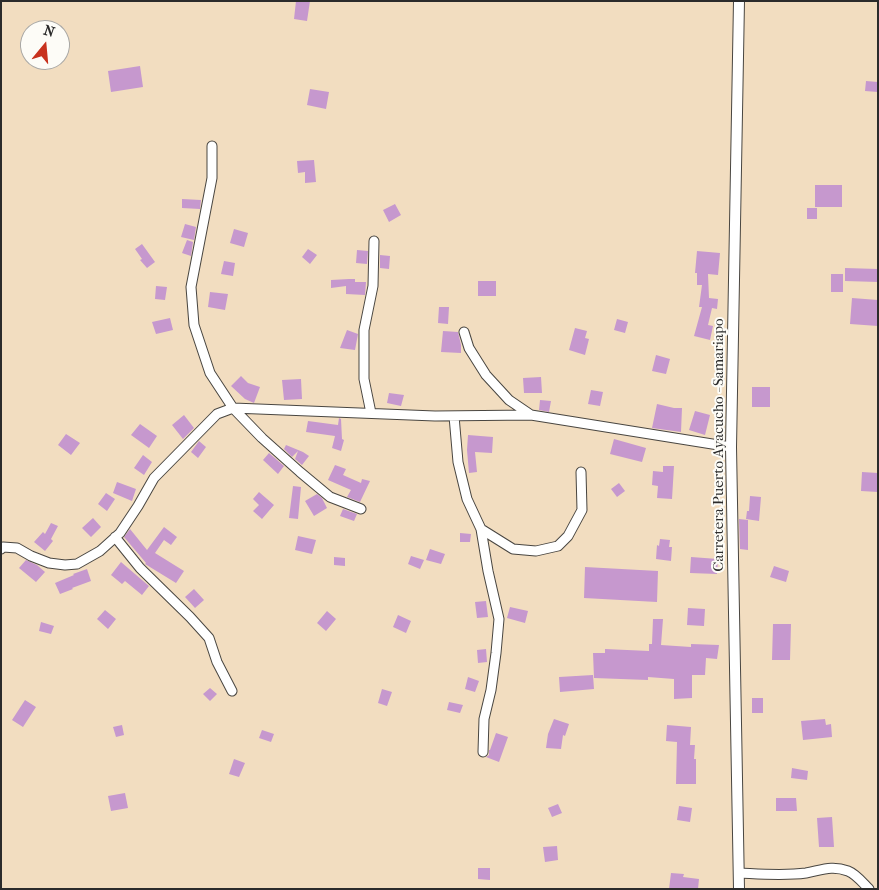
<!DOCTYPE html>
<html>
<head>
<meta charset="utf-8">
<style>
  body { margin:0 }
  #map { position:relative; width:879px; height:890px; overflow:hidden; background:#f2ddc0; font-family:"IM FELL French Canon",serif }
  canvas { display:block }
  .frame { position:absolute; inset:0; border:2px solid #2b2b2b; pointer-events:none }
  .north { position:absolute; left:20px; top:20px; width:50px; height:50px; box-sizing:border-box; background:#fdfcf7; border:1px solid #a9a8a5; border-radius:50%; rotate:17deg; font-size:14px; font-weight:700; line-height:20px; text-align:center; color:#2b2b2b }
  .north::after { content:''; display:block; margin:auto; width:18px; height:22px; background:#c8321e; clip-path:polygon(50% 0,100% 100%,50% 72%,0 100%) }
</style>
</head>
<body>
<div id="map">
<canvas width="879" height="890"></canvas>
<div class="frame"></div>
<div class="north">N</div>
</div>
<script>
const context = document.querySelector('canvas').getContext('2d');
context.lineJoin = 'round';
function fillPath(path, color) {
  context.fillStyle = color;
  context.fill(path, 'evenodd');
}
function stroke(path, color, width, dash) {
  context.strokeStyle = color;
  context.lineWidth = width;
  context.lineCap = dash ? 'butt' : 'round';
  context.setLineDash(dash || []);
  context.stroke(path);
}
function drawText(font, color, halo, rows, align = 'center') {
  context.font = font + ' "IM FELL French Canon",serif';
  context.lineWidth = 4;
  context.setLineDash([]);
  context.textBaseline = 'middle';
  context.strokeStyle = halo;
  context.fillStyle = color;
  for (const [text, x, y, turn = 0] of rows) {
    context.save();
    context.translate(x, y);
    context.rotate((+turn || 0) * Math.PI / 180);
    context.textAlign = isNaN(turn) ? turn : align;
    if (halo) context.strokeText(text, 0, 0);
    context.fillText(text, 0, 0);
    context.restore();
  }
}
fillPath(new Path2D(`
  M 296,1 L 310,1 L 307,21 L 294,19 Z
  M 140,66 L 143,87 L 111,92 L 108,71 Z
  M 866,81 L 878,82 L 878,92 L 865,91 Z
  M 310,89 L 329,92 L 326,109 L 307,105 Z
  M 314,160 L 316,182 L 305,183 L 305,172 L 298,173 L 297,161 Z
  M 815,185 L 842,185 L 842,207 L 815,207 Z
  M 182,199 L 201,200 L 200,209 L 182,208 Z
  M 395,204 L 401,215 L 389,222 L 383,210 Z
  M 807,208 L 817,208 L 817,219 L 807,219 Z
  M 185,224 L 196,227 L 194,240 L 181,237 Z
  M 234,229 L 248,233 L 244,247 L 230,243 Z
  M 187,240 L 193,242 L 191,256 L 182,253 Z
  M 142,244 L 155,262 L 147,268 L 140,260 L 142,259 L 135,249 Z
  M 308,249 L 317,255 L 310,264 L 302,257 Z
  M 357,250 L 368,251 L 367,264 L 356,263 Z
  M 697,251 L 720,253 L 718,275 L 708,274 L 709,298 L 718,299 L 717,309 L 712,308 L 708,325 L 713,326 L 710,340 L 694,336 L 702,307 L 699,307 L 702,285 L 697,285 L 697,273 L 695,273 Z
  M 380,255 L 390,256 L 389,269 L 380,268 Z
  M 224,261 L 235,263 L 233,276 L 221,274 Z
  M 845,268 L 878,269 L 878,282 L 845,281 Z
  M 831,274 L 843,274 L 843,292 L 831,292 Z
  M 349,279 L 355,279 L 355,282 L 366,282 L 365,295 L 346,294 L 346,286 L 331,288 L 331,280 Z
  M 478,281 L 496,281 L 496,296 L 478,296 Z
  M 156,286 L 167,287 L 165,300 L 155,299 Z
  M 210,292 L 228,294 L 225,310 L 208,307 Z
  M 852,298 L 878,300 L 878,326 L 850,324 Z
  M 439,307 L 449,307 L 448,324 L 438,323 Z
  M 170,318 L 173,330 L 156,334 L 152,322 Z
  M 617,319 L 628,322 L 625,333 L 614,330 Z
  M 575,328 L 587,331 L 585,338 L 589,339 L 585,355 L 569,350 Z
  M 347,330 L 358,334 L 355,350 L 340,348 Z
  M 443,331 L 458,332 L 461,345 L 461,353 L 441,352 Z
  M 656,355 L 670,359 L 666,374 L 652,371 Z
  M 241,376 L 248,383 L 260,387 L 254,403 L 245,399 L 231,386 Z
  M 541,377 L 542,393 L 524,393 L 523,378 Z
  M 301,379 L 302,399 L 284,400 L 282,380 Z
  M 752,387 L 770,387 L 770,407 L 752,407 Z
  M 591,390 L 603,392 L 600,406 L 588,404 Z
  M 389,393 L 404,395 L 401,406 L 387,403 Z
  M 540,400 L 551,401 L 549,412 L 539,410 Z
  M 657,404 L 674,408 L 682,408 L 681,432 L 652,428 Z
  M 695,411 L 710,415 L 705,435 L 689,430 Z
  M 184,415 L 194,428 L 183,439 L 172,425 Z
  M 339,418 L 341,419 L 342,439 L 344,440 L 341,451 L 332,448 L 335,436 L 306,432 L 308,421 L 338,425 Z
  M 140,424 L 157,436 L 149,448 L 131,435 Z
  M 66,434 L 80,443 L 71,455 L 58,445 Z
  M 468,435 L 493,437 L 492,453 L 475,452 L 477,472 L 469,473 L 467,450 Z
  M 614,439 L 646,448 L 642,462 L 610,454 Z
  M 199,441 L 206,447 L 198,458 L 191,452 Z
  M 286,445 L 303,452 L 309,456 L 302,465 L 295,459 L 298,451 L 292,457 L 284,449 Z
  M 269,453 L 284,466 L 278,474 L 263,460 Z
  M 143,455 L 152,462 L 144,475 L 134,468 Z
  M 335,465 L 346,469 L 343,475 L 361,483 L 362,479 L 370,481 L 360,502 L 347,497 L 351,490 L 328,480 Z
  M 663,466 L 674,466 L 672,499 L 657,498 L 658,486 L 652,485 L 653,471 L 663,472 Z
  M 862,472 L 878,473 L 878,492 L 861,491 Z
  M 117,482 L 136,489 L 132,501 L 113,493 Z
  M 619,483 L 625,491 L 617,497 L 611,489 Z
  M 293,486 L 301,487 L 298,519 L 289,518 Z
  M 259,492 L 274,505 L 262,519 L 253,511 L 259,505 L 253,499 Z
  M 106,493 L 115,499 L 107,511 L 98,504 Z
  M 317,494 L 322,498 L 327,508 L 314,516 L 305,501 Z
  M 750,496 L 761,497 L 759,521 L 746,519 L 747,511 L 749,511 Z
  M 343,509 L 357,514 L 354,521 L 340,516 Z
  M 93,518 L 101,527 L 91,537 L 82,528 Z
  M 739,519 L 748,520 L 748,550 L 740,549 Z
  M 51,523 L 58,526 L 51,539 L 53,541 L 45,551 L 34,542 L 43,532 L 45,534 Z
  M 164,527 L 177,537 L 171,545 L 164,540 L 155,553 L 184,571 L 176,583 L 145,564 L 146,563 L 124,537 L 130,529 L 147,550 Z
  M 460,533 L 471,534 L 470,542 L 460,542 Z
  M 298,536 L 316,540 L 312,554 L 295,550 Z
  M 660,539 L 670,540 L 669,547 L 672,547 L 671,561 L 656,559 L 657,545 L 659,546 Z
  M 430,549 L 445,554 L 441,564 L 426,560 Z
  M 411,556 L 424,560 L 420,569 L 408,564 Z
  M 334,557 L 345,558 L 345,566 L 334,565 Z
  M 691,557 L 718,559 L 717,574 L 690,573 Z
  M 26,560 L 37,565 L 45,572 L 36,582 L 19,568 Z
  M 121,562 L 149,586 L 142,595 L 125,581 L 122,584 L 111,575 Z
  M 774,566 L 789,571 L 786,582 L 770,577 Z
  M 585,567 L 658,571 L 657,602 L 584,598 Z
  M 87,569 L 91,581 L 72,588 L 73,589 L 60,594 L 55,583 L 74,575 L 73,574 Z
  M 194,589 L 204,600 L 195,608 L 185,597 Z
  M 486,601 L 488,617 L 477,618 L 475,602 Z
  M 510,607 L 528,611 L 525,623 L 507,618 Z
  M 688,608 L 705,609 L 704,626 L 687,625 Z
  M 105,610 L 116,619 L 108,629 L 97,619 Z
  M 327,611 L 336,619 L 326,631 L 317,623 Z
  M 398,615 L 411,621 L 406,633 L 393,627 Z
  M 653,619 L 663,619 L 661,645 L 691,647 L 691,644 L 719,645 L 717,659 L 706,658 L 705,675 L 692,675 L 692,698 L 674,699 L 674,679 L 648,677 L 648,680 L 594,678 L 593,653 L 605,653 L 605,649 L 649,651 L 649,644 L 652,644 Z
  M 41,622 L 54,626 L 51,634 L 39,631 Z
  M 773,624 L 791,624 L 790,660 L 772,660 Z
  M 486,649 L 487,662 L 478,663 L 477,650 Z
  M 593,675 L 594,689 L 560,692 L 559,677 Z
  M 468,677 L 479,681 L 475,692 L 465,689 Z
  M 210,688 L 217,694 L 210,701 L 203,694 Z
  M 382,689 L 392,692 L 387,706 L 378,703 Z
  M 752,698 L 763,698 L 763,713 L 752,713 Z
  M 25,700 L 36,707 L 23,727 L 12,720 Z
  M 449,702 L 463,705 L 460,713 L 447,710 Z
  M 554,719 L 569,724 L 565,736 L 563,735 L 561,749 L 546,748 L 548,734 Z
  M 825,719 L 826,725 L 831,724 L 832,737 L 803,740 L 801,721 Z
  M 122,725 L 124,735 L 116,737 L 113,727 Z
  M 667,725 L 691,727 L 690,745 L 695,745 L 694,759 L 696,759 L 696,784 L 676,784 L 677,742 L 666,741 Z
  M 262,730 L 274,734 L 271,742 L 259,738 Z
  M 496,733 L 508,737 L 499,762 L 486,757 L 489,755 L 489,750 L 490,750 Z
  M 234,759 L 245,763 L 239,777 L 229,774 Z
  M 792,768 L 808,771 L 807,780 L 791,778 Z
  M 125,793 L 128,808 L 111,811 L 108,796 Z
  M 776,798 L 796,798 L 797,811 L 776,811 Z
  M 558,804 L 562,813 L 552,817 L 548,808 Z
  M 679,806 L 692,808 L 690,822 L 677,820 Z
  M 832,817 L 834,847 L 819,847 L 817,818 Z
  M 557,846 L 558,860 L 545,862 L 543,847 Z
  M 478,868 L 490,868 L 490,880 L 478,879 Z
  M 671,873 L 684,874 L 683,877 L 699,879 L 698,889 L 669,889 Z`), '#c698ce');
const minor = new Path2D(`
  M 212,146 L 212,178 L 191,287 L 194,325 L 210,373 L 233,408 L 262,438 L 300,472 L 330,497 L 361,509
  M 464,332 L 469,348 L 486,375 L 509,400 L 531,415
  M 371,413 L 364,379 L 364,330 L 373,286 L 374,241
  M 454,416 L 458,462 L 467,499 L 481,529 L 513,549 L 536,551 L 558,546 L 568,536 L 582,510 L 581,472
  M 481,529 L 488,571 L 499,619 L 496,653 L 491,690 L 484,719 L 483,752
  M 115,537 L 140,568 L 190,617 L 209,638 L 217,662 L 232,691
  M 1,549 L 3,547 L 17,548 L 31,556 L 49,563 L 65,565 L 77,564 L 100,551 L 120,533 L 138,506 L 154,478 L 217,414 L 233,408 L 435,416 L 531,415 L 731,447
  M 739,873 C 761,874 784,876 806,873 C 822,870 832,865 848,871 C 856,874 863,883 869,889`);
const tertiary = new Path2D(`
  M 739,1 L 731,447 L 739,889`);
stroke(minor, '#494641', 11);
stroke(tertiary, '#494641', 12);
stroke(minor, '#fff', 9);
stroke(tertiary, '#fff', 10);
drawText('15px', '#2b2b2b', '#fdfcf7', [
  ["Carretera Puerto Ayacucho - Samariapo",719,445,-90]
]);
</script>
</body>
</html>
